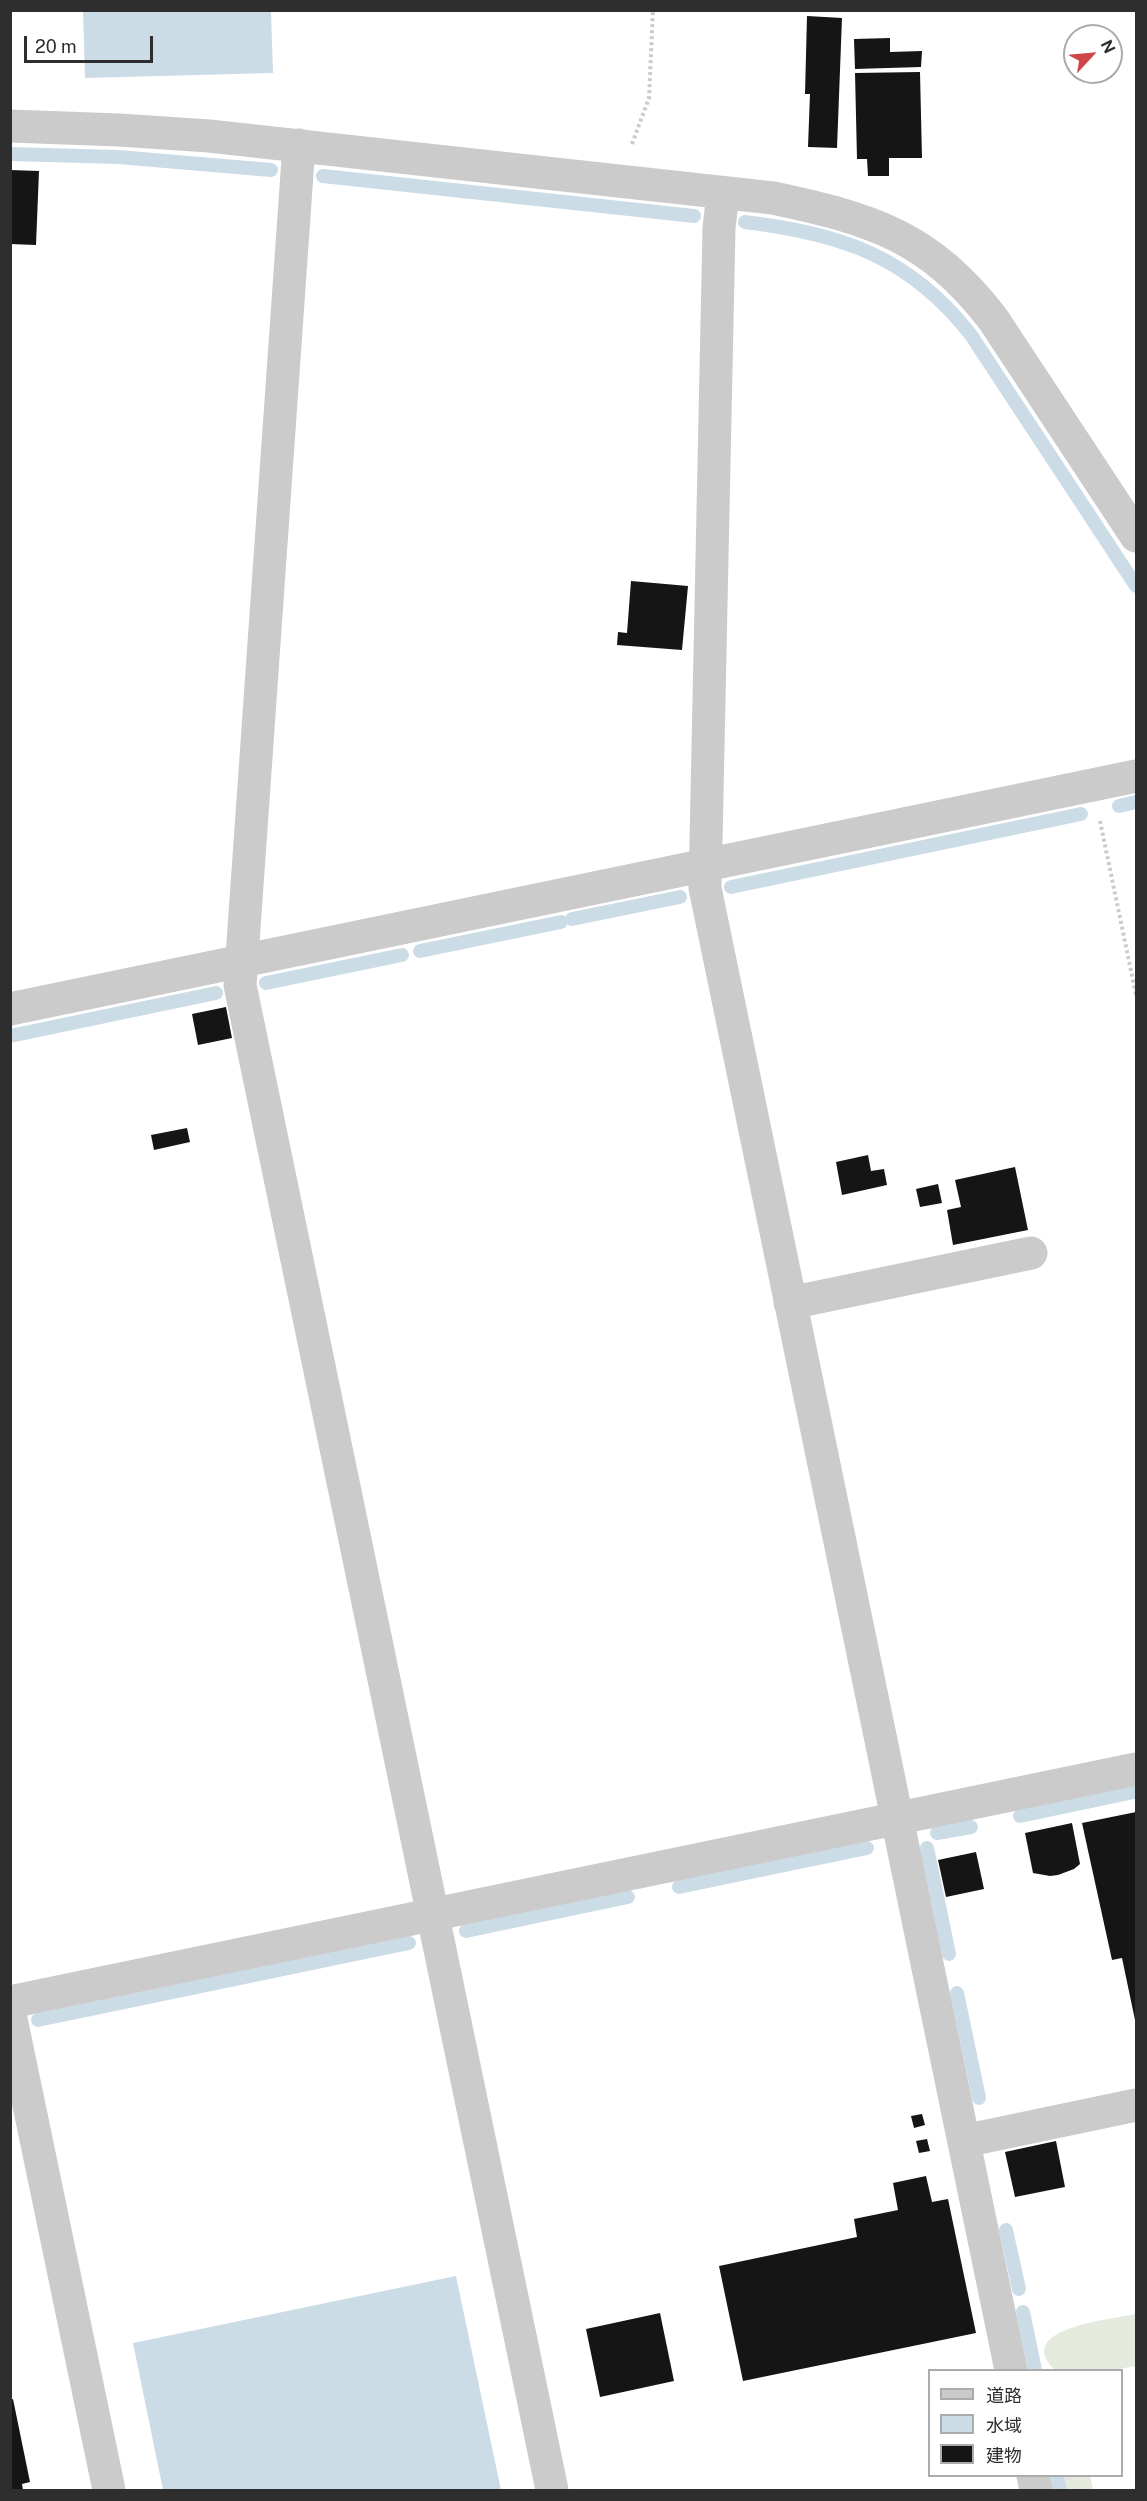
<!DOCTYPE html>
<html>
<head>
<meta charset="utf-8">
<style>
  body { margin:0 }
  #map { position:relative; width:1147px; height:2501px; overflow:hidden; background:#fff; font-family:"Public Sans","Noto Sans JP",sans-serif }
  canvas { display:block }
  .frame { position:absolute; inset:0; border:12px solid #2e2e2e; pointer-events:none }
  .legend { position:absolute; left:928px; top:2369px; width:195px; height:108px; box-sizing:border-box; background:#fff; border:2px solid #ababab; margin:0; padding:8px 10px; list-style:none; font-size:18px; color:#2e2e2e }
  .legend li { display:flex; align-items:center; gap:12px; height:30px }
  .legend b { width:30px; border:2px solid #ababab }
  .north { position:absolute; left:1063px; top:24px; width:60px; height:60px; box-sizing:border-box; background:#fff; border:2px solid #ababab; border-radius:50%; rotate:64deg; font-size:16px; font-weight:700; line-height:24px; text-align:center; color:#2e2e2e }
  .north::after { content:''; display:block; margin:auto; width:21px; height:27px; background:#d0454a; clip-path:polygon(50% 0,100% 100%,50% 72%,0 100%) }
  .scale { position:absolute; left:24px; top:36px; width:129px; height:27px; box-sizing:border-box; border:3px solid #2e2e2e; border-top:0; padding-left:8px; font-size:18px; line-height:21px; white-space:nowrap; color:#2e2e2e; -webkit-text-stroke:4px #fff; paint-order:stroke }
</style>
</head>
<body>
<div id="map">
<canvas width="1147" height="2501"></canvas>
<div class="frame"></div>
<ul class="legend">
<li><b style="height:8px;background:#cbcbcb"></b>道路</li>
<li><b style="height:16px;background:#ccdce7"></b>水域</li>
<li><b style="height:16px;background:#151515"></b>建物</li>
</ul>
<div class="north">N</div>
<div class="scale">20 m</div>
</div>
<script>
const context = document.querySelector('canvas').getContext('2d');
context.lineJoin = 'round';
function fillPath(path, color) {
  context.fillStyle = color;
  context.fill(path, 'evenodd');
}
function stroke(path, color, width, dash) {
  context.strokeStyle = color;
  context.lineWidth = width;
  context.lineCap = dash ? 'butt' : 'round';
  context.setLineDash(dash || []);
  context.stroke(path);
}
fillPath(new Path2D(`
  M 1136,2314 L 1136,2366 L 1112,2370 L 1055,2370 C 1011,2328 1114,2319 1136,2314 Z
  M 1064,2476 L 1090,2476 L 1093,2490 L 1067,2490 Z`), '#e4eade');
fillPath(new Path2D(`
  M 83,11 L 271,11 L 273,73 L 85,78 Z
  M 456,2276 L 501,2490 L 163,2490 L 133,2343 Z`), '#ccdce7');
stroke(new Path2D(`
  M 10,154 L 118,157 L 271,170
  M 323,176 L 694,216
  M 745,222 C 842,234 909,256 971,335 L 1136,586
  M 1119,806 L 1136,802
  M 731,887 L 1081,814
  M 572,919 L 680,897
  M 420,951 L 561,922
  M 266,983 L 402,955
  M 10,1036 L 216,993
  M 1020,1816 L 1134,1792
  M 937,1833 L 971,1827
  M 927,1848 L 949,1954
  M 679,1887 L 867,1848
  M 466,1931 L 628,1897
  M 957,1993 L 979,2098
  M 38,2020 L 409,1943
  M 1006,2230 L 1019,2289
  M 1023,2312 L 1035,2370
  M 1057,2476 L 1060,2490`), '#ccdce7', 14);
fillPath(new Path2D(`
  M 807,16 L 842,18 L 837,148 L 808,147 L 810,94 L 805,94 Z
  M 890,38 L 890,52 L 922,51 L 921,67 L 855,69 L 854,39 Z
  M 920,72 L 922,158 L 889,158 L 889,176 L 868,176 L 867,159 L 857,159 L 855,73 Z
  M 10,170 L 39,171 L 36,245 L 10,244 Z
  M 631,581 L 688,586 L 682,650 L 617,645 L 618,632 L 627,633 Z
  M 226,1007 L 232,1038 L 198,1045 L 192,1014 Z
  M 187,1128 L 190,1142 L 154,1150 L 151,1135 Z
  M 868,1155 L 871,1171 L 884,1169 L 887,1185 L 842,1195 L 836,1162 Z
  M 1015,1167 L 1028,1230 L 953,1245 L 947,1210 L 961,1207 L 955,1180 Z
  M 938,1184 L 942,1203 L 920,1207 L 916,1189 Z
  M 1136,1812 L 1136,2020 L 1135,2020 L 1122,1958 L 1112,1960 L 1082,1823 Z
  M 1072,1823 L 1080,1864 L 1074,1869 L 1058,1875 L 1050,1876 L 1033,1873 L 1025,1833 Z
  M 976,1852 L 984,1889 L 946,1897 L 938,1860 Z
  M 922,2114 L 925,2125 L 914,2128 L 911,2116 Z
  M 927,2139 L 930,2151 L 919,2153 L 916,2141 Z
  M 1056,2141 L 1065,2187 L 1015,2197 L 1005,2152 Z
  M 926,2176 L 932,2202 L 948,2199 L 976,2333 L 743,2381 L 719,2266 L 857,2237 L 854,2219 L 898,2210 L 893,2183 Z
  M 660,2313 L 674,2381 L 600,2397 L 586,2329 Z
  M 13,2399 L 30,2482 L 22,2484 L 23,2490 L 10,2490 L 10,2400 Z`), '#151515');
stroke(new Path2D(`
  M 632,144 L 649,98 L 653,10
  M 1100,821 L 1136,995`), '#cbcbcb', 4, [3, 3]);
stroke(new Path2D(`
  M 10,126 L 119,130 L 209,136 L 773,198 C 872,219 929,236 993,319 L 1136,536
  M 299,145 L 240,985 L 552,2490
  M 723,193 L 719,228 L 705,888 L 1011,2370
  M 10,1009 L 1136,776
  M 790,1303 L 1031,1253
  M 10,2002 L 1136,1769
  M 10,2014 L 109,2490
  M 964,2141 L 1136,2105
  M 1033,2476 L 1036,2490`), '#cbcbcb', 33);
</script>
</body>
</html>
